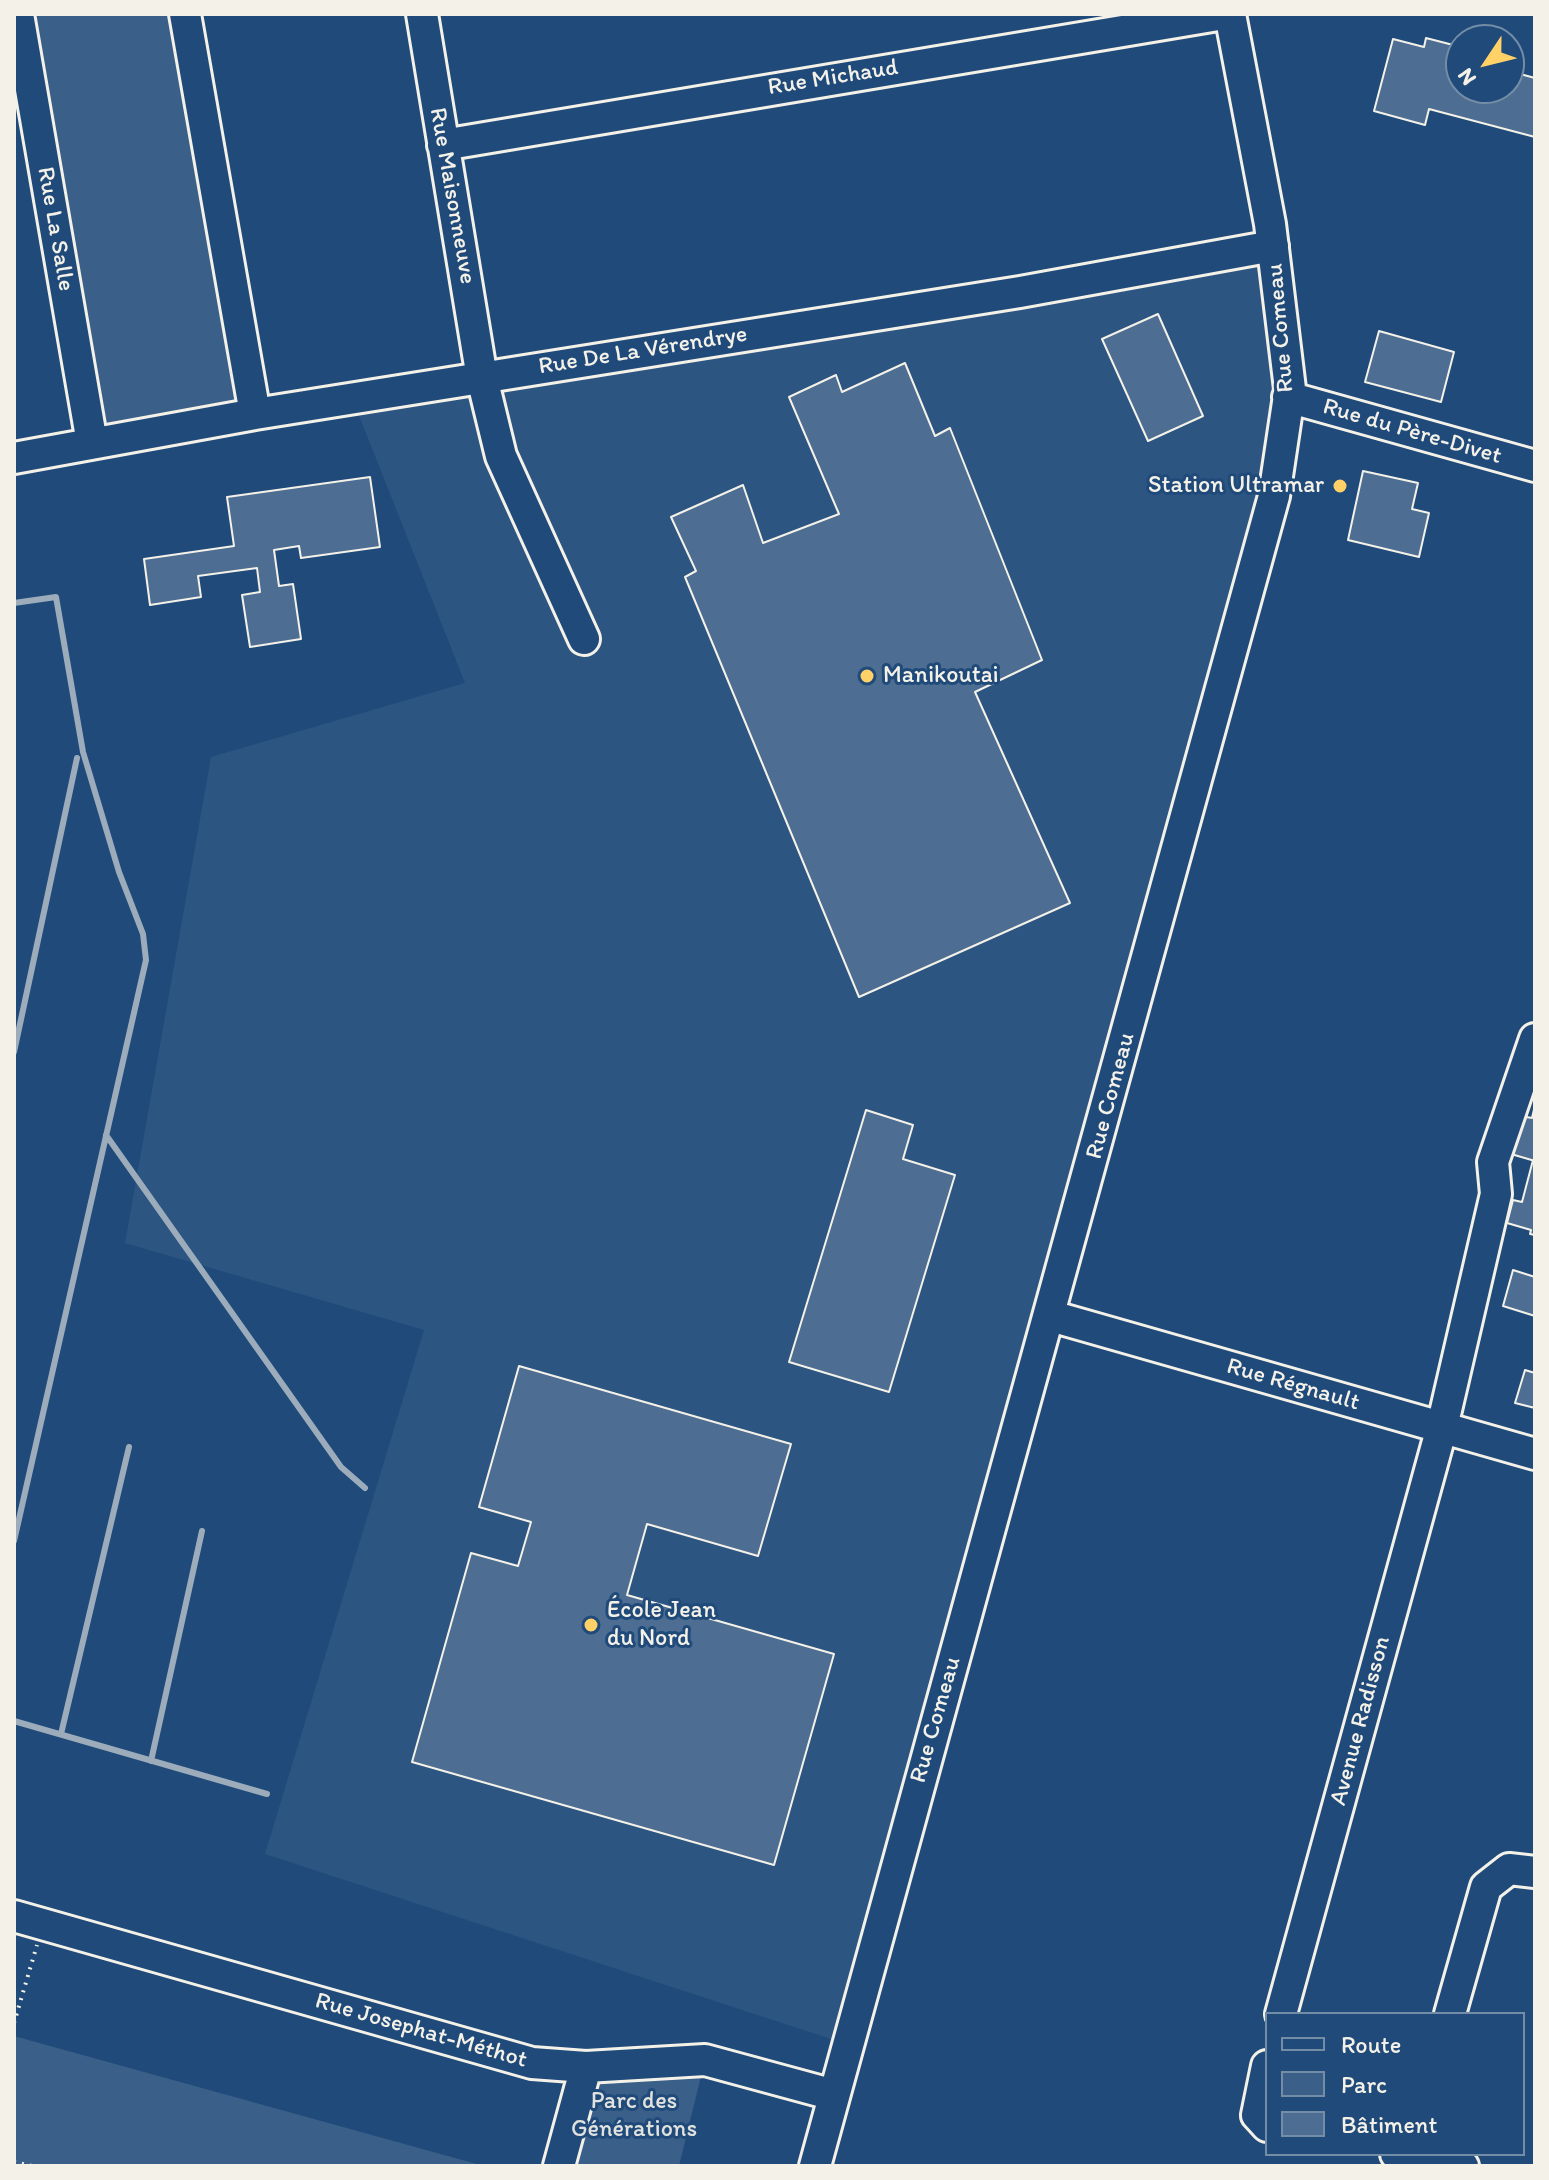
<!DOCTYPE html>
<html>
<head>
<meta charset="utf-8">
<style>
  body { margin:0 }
  #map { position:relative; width:1549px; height:2180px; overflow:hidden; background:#1f4a7a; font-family:Itim,sans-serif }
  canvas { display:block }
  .frame { position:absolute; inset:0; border:16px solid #f4f1e8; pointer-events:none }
  .legend { position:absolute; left:1265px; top:2012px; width:260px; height:144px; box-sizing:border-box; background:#1f4a7a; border:2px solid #748da6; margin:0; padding:10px 14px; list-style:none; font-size:24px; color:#f4f1e8 }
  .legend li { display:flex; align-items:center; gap:16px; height:40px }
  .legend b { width:40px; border:2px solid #748da6 }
  .north { position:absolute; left:1445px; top:24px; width:80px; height:80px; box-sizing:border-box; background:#1f4a7a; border:2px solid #748da6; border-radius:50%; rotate:235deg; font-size:22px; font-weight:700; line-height:32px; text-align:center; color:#f4f1e8 }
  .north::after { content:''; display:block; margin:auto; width:28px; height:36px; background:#ffd166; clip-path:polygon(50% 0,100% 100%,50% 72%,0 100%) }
</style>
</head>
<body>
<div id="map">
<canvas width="1549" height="2180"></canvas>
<div class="frame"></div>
<ul class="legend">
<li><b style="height:10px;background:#1f4a7a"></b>Route</li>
<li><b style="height:22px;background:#3a5f88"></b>Parc</li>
<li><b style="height:22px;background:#4d6e92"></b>Bâtiment</li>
</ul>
<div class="north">N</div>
</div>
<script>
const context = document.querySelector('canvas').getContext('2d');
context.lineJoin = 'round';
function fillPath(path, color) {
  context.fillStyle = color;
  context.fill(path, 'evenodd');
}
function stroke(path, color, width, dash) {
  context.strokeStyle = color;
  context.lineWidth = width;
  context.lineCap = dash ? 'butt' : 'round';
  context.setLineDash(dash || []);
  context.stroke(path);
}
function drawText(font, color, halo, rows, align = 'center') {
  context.font = font + ' Itim,sans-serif';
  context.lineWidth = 6;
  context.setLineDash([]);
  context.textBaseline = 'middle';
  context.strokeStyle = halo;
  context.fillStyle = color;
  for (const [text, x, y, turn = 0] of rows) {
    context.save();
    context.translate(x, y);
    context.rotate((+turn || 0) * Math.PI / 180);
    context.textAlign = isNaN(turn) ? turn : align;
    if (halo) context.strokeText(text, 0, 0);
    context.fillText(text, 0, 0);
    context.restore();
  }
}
fillPath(new Path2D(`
  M 1259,263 L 1276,392 L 1263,498 L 840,2042 L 265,1854 L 424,1330 L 125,1243 L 211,757 L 465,683 L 356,408 Z`), '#2d5581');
fillPath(new Path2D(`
  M 14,14 L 175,14 L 249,414 L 85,443 Z
  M 14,2036 L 484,2166 L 14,2166 Z
  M 705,2060 L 679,2166 L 559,2166 L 586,2067 Z`), '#3a5f88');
stroke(new Path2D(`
  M 14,603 L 56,597 L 83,752 L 119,872 L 143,934 L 146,960 L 14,1541
  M 14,1052 L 77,758
  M 106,1135 L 341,1467 L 365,1488
  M 14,1721 L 267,1794
  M 61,1734 L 129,1447
  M 151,1761 L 202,1531`), '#9cacbb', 6);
const building = new Path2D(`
  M 1426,38 L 1461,47 L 1461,88 L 1509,88 L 1509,71 L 1535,78 L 1535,137 L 1429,109 L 1425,125 L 1374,111 L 1393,39 L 1424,47 Z
  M 1158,314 L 1203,416 L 1148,441 L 1102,339 Z
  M 1379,331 L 1454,352 L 1441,402 L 1365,382 Z
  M 905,363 L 935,436 L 950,428 L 1042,660 L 975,692 L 1070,903 L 859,997 L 685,577 L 696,571 L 671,517 L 743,485 L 763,543 L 839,514 L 789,397 L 836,375 L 842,392 Z
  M 1363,471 L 1418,483 L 1412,509 L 1429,513 L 1419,557 L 1348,540 Z
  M 370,477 L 380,547 L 301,558 L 299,546 L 274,550 L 279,586 L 293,584 L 301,639 L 250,647 L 242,595 L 260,592 L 257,568 L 198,576 L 201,597 L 150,605 L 144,559 L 234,546 L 227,497 Z
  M 1535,1105 L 1535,1161 L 1511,1154 L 1521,1116 L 1532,1118 Z
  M 866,1110 L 913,1125 L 903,1159 L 955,1175 L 889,1392 L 789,1362 Z
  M 1533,1160 L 1535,1161 L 1535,1235 L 1530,1234 L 1531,1230 L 1507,1223 L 1513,1200 L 1522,1202 Z
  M 1513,1270 L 1535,1277 L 1535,1316 L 1503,1306 Z
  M 519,1366 L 791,1444 L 758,1556 L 647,1524 L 627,1595 L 834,1654 L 774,1865 L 412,1762 L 471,1553 L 518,1566 L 531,1522 L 479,1507 Z
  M 1525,1370 L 1535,1373 L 1535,1408 L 1515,1403 Z`);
fillPath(building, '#4d6e92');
stroke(building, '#f4f1e8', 2);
const minor = new Path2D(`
  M 18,14 L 92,443
  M 185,14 L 255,414
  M 422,14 L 482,378 L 501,456 L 584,639
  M 443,145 L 1224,14
  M 1288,397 L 1535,466
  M 14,458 L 255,414 L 1020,292 L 1273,246
  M 1051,1316 L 1535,1454
  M 14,1916 L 532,2063 L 586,2067 L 705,2060 L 834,2095
  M 1281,2014 L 1442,1427 L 1496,1194 L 1493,1162 L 1535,1039
  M 1450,2014 L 1486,1887 L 1509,1869 L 1535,1872
  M 1267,2066 L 1257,2115 L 1267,2126
  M 1396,2154 L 1463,2166
  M 559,2166 L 586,2067
  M 815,2166 C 967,1609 1121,1053 1274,496 L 1290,389 L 1270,224 L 1230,14`);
stroke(minor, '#f4f1e8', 36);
stroke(new Path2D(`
  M 14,2023 L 37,1945
  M 14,2162 L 32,2166`), '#f4f1e8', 4, [2, 6]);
stroke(minor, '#1f4a7a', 30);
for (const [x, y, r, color] of [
  [1340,486,8,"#ffd166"],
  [867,676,8,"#ffd166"],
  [591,1625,8,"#ffd166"]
]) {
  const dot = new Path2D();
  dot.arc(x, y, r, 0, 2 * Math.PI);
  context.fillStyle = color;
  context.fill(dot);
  stroke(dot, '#1f4a7a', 3);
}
drawText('24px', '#f4f1e8', '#1f4a7a', [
  ["Rue Michaud",833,78,-9],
  ["Rue Maisonneuve",452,196,80],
  ["Rue La Salle",55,229,80],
  ["Rue Comeau",1281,328,-95],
  ["Rue De La Vérendrye",643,351,-9],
  ["Rue du Père-Divet",1412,432,16],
  ["Rue Comeau",1111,1096,-75],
  ["Rue Régnault",1293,1385,16],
  ["Rue Comeau",936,1720,-74],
  ["Avenue Radisson",1361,1721,-75],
  ["Rue Josephat-Méthot",421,2031,16]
]);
drawText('24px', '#f4f1e8', '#1f4a7a', [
  ["Station Ultramar",1324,486,"right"],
  ["Manikoutai",883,676],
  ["École Jean",607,1611],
  ["du Nord",607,1639]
], 'left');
drawText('24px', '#e1e2de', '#1f4a7a', [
  ["Parc des",634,2102],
  ["Générations",634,2130]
]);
</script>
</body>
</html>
